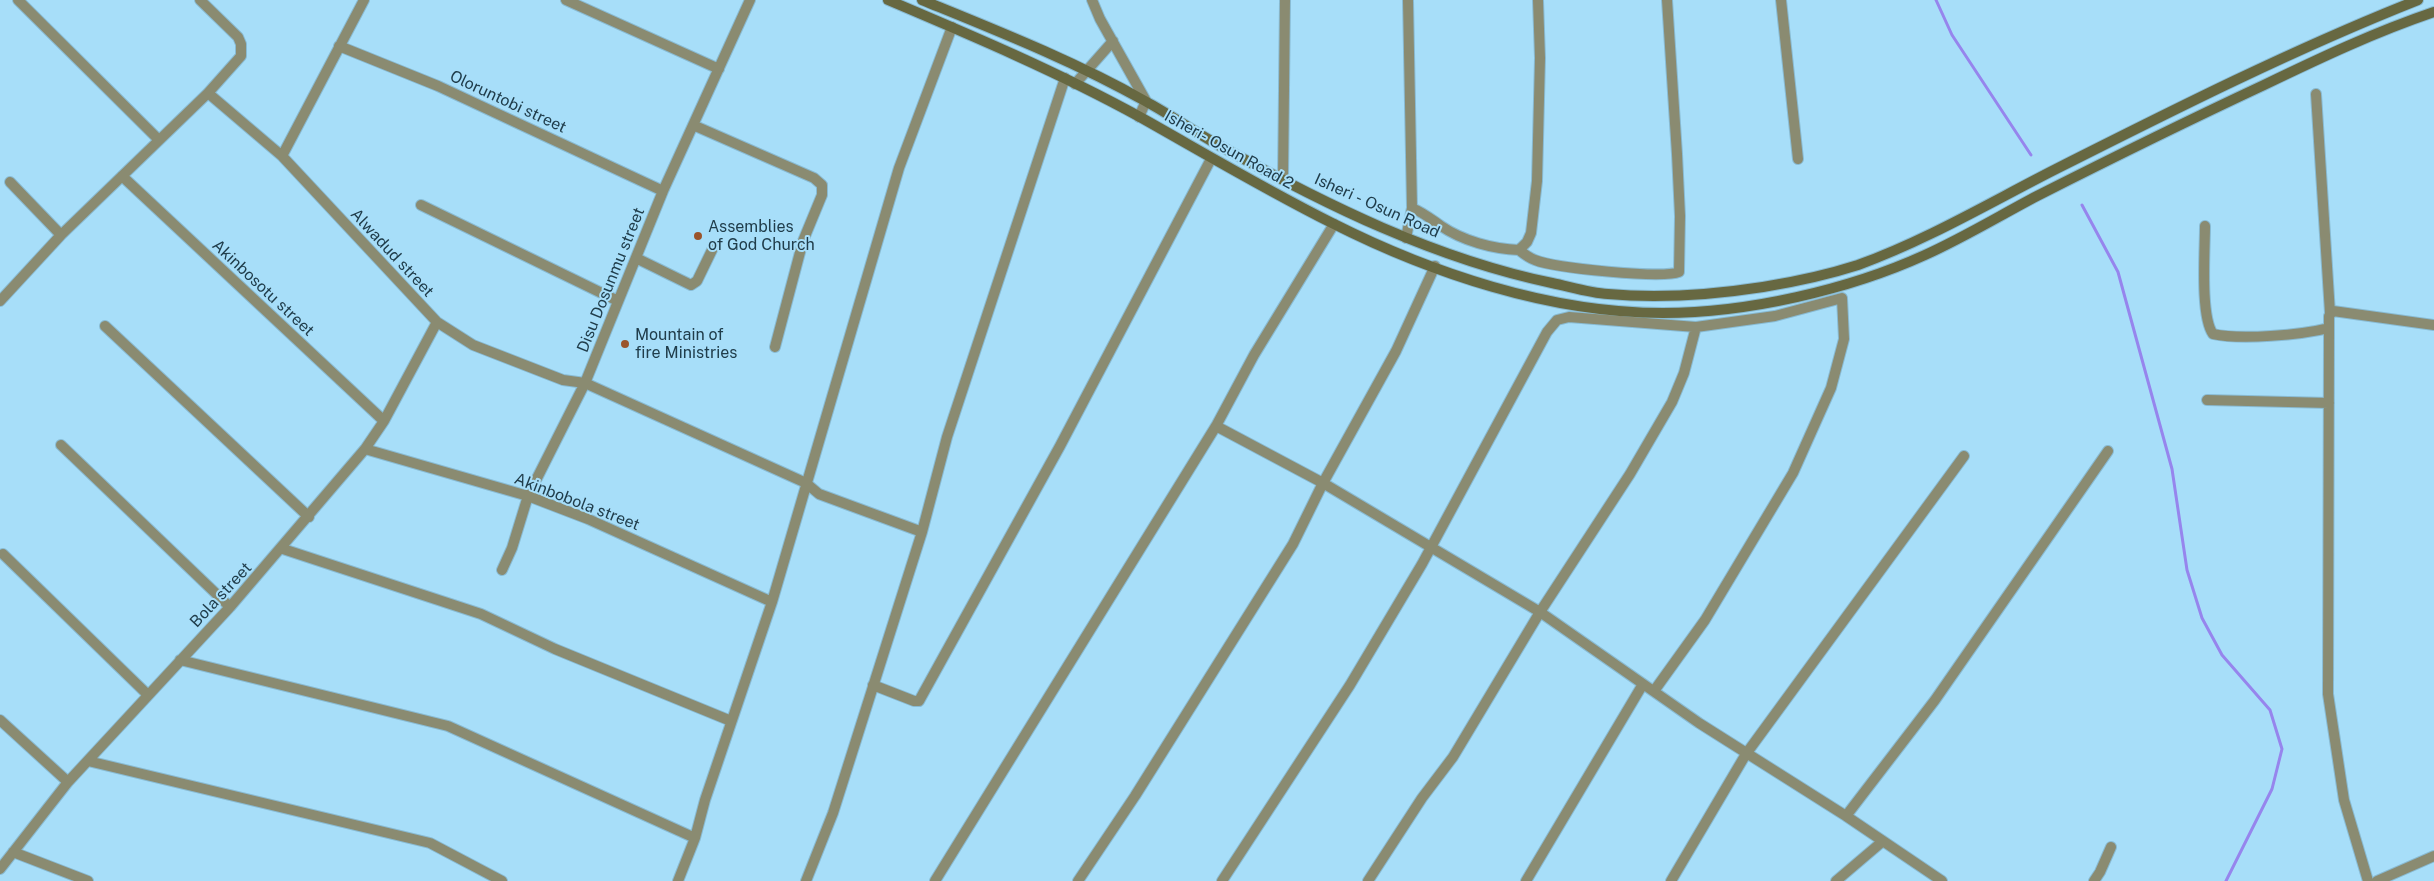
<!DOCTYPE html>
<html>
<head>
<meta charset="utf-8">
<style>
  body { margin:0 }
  canvas { display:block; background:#a7def9 }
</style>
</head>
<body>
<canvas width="2434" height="881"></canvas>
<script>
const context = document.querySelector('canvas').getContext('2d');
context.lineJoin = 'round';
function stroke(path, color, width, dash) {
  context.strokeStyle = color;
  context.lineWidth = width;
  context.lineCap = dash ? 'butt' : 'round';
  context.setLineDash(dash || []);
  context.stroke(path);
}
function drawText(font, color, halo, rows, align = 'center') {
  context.font = font + ' "Public Sans",sans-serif';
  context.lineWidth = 4;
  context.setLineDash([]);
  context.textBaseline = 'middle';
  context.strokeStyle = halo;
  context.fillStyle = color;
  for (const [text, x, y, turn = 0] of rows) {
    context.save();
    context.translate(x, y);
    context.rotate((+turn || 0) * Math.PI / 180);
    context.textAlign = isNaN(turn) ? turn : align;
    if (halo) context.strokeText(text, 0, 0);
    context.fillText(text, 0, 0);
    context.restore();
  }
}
stroke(new Path2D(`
  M 1936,0 L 1952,35 L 2031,155
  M 2082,205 L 2118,272 L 2172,469 L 2187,570 L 2202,618 L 2222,655 L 2270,710 L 2282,749 L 2272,789 L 2226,881`), '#9685ed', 3);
const minor = new Path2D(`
  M 18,0 L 159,140
  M 566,0 L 719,69
  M 1092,0 L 1100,19 L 1146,101 L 1139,117
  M 1781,0 L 1798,159
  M 339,46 L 438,86 L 663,191
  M 1075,84 L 1113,41
  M 208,93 L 282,156 L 437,322 L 473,345 L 563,380 L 585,383 L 806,483 L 819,494 L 922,532
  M 2316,94 L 2330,313
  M 693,125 L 814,178 L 822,185 L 822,195 L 803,241 L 775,347
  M 282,156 L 364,0
  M 122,176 L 384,421
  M 1283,179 L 1285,0
  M 10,182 L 61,235
  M 421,205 L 618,301
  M 1412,208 C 1424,213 1431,219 1441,226 C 1463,241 1493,249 1519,250 L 1527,242 L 1531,233 L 1537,181 L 1540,58 L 1538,0
  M 2205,226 C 2205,250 2200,316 2213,334 C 2241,340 2301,335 2329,328 L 2329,316 L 2333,311 L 2434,325
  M 1406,238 L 1412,208 L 1408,0
  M 1519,250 C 1524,254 1529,258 1535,260 C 1555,268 1662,279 1679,272 L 1680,216 L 1677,154 L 1667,0
  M 636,258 L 691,285 L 697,281 L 713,248
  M 0,301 L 61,235 L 208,93 L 241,56 L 241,44 L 238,37 L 200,0
  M 105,326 L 309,517
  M 2329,328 L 2328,694 L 2344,800 L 2368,881
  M 2207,400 L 2329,403
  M 1216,426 L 1323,483 L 1540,612 L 1699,723 L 1846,816 L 1942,881
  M 61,445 L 230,607
  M 365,449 L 528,496 L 588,519 L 772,602
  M 283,549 L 481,614 L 555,649 L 731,721
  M 3,554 L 147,694
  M 502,570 L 512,548 L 528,496 L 585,383 L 663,191 L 750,0
  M 180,660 L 448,726 L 695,838
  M 873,685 L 914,701 L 919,701 L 1060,446 L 1211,159
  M 0,720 L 68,782
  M 88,761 L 430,843 L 502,881
  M 1846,816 L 1935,700 L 2108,451
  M 13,852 L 88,881
  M 0,869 L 68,782 L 230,607 L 365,449 L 384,421 L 437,322
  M 678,881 L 695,838 L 705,800 L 772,602 L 899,168 L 952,27
  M 806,881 L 833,813 L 922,532 L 947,437 L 1065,78
  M 935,881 L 1216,426 L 1254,355 L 1334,224
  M 1078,881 L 1135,796 L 1293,544 L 1323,483 L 1396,351 L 1435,266
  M 1222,881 L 1350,685 L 1422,564 L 1547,332 L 1557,320 L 1569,317 L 1696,327 L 1775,316 L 1842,298 L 1844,339 L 1831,388 L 1793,473 L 1705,620 L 1654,691
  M 1368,881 L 1422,798 L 1453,757 L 1540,612 L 1630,474 L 1672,402 L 1684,373 L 1696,327
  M 1526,881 L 1643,684
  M 1671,881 L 1746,754 L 1964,456
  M 1836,881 L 1883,841
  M 2094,881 L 2100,872 L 2111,847
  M 2377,881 L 2434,856`);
const secondary = new Path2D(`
  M 888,0 C 973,36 1058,72 1140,117 C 1204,153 1266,190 1332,223 C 1431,273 1550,313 1663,313 C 1747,313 1848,290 1925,255 C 1963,238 1999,216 2037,196 C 2112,158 2187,121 2264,85 C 2320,58 2375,32 2434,12
  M 922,0 C 998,31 1074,61 1145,101 C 1171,115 1196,133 1222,147 C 1326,205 1436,259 1552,283 C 1571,287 1590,293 1608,294 C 1660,299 1711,295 1763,287 C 1794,282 1827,275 1858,265 C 1927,240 1991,202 2056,169 C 2175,109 2294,49 2418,0`);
stroke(minor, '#89bbd3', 12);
stroke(secondary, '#89bbd3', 12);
stroke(minor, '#8a8b71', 10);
stroke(secondary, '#676841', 10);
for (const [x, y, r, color] of [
  [698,236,5,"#9a542b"],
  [625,344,5,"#9a542b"]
]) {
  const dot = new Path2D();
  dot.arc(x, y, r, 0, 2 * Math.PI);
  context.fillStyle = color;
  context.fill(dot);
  stroke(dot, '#a7def9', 2);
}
drawText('16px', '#203d4b', '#a7def9', [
  ["Oloruntobi street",508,102,25],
  ["Isheri- Osun Road 2",1229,150,29],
  ["Isheri - Osun Road",1377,206,24],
  ["Alwadud street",392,253,47],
  ["Disu Dosunmu street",611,280,-68],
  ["Akinbosotu street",263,288,43],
  ["Akinbobola street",577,502,21],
  ["Bola street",221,595,-47]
]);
drawText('16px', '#203d4b', '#a7def9', [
  ["Assemblies",708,227],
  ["of God Church",708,245],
  ["Mountain of",635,335],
  ["fire Ministries",635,353]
], 'left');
</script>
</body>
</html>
